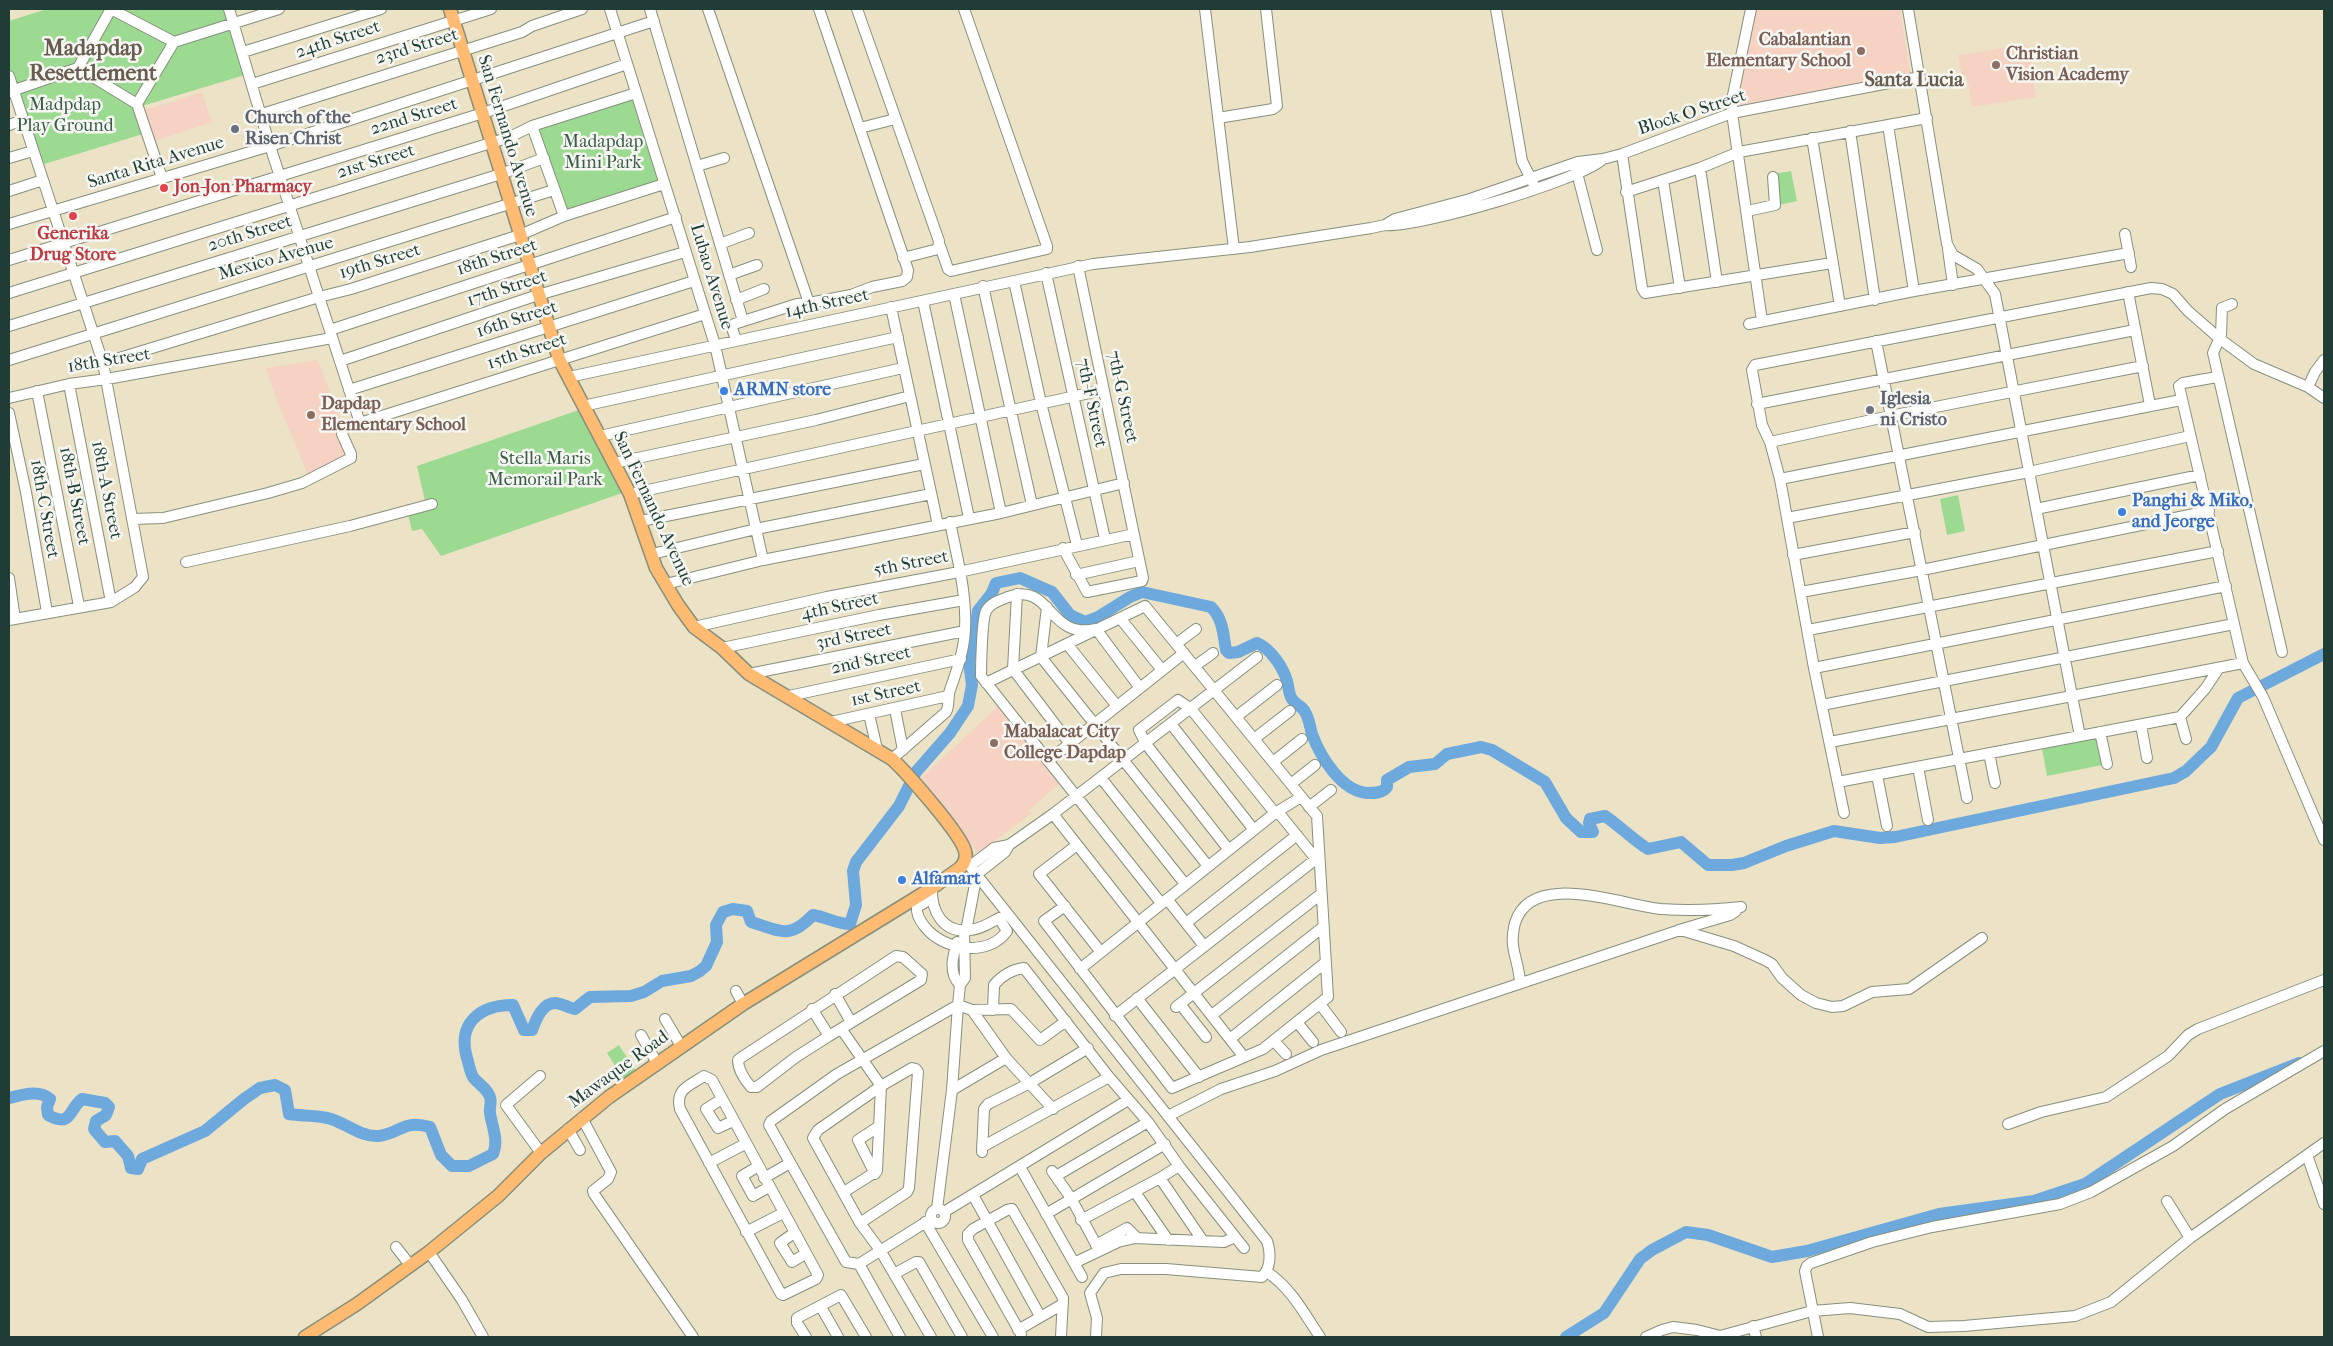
<!DOCTYPE html>
<html>
<head>
<meta charset="utf-8">
<style>
  body { margin:0 }
  #map { position:relative; width:2333px; height:1346px; overflow:hidden; background:#ece3c6; font-family:"IM FELL French Canon",serif }
  canvas { display:block }
  .frame { position:absolute; inset:0; border:10px solid #1f3d34; pointer-events:none }
</style>
</head>
<body>
<div id="map">
<canvas width="2333" height="1346"></canvas>
<div class="frame"></div>
</div>
<script>
const context = document.querySelector('canvas').getContext('2d');
context.lineJoin = 'round';
function fillPath(path, color) {
  context.fillStyle = color;
  context.fill(path, 'evenodd');
}
function stroke(path, color, width, dash) {
  context.strokeStyle = color;
  context.lineWidth = width;
  context.lineCap = dash ? 'butt' : 'round';
  context.setLineDash(dash || []);
  context.stroke(path);
}
function drawText(font, color, halo, rows, align = 'center') {
  context.font = font + ' "IM FELL French Canon",serif';
  context.lineWidth = 5;
  context.setLineDash([]);
  context.textBaseline = 'middle';
  context.strokeStyle = halo;
  context.fillStyle = color;
  for (const [text, x, y, turn = 0] of rows) {
    context.save();
    context.translate(x, y);
    context.rotate((+turn || 0) * Math.PI / 180);
    context.textAlign = isNaN(turn) ? turn : align;
    if (halo) context.strokeText(text, 0, 0);
    context.fillText(text, 0, 0);
    context.restore();
  }
}
fillPath(new Path2D(`
  M 1755,9 L 1900,9 L 1911,78 L 1733,109 Z
  M 2028,44 L 2036,97 L 1972,107 L 1967,76 L 1962,77 L 1958,55 Z
  M 202,92 L 212,122 L 155,141 L 145,110 Z
  M 318,360 L 342,424 L 350,454 L 309,478 L 277,401 L 266,368 Z
  M 999,705 L 1061,782 L 1029,811 L 1031,814 L 978,853 L 919,780 Z`), '#f6d2c3');
fillPath(new Path2D(`
  M 47,9 L 227,9 L 248,74 L 139,107 L 146,133 L 38,166 L 9,73 L 9,21 Z
  M 636,93 L 664,184 L 564,216 L 532,126 Z
  M 1791,171 L 1797,201 L 1779,205 L 1773,174 Z
  M 579,410 L 625,492 L 441,556 L 422,529 L 412,531 L 406,505 L 425,501 L 417,466 Z
  M 1958,495 L 1965,531 L 1947,535 L 1940,499 Z
  M 2097,737 L 2102,765 L 2047,776 L 2042,748 Z
  M 619,1045 L 637,1073 L 624,1080 L 607,1053 Z`), '#9bda90');
stroke(new Path2D(`
  M 9,1098 C 22,1095 39,1089 50,1099 L 47,1107 L 48,1115 C 72,1128 68,1110 82,1099 L 105,1103 L 109,1107 L 106,1115 L 96,1121 L 94,1129 L 105,1142 L 115,1141 L 128,1156 L 131,1168 L 138,1169 L 142,1159 L 205,1131 L 244,1099 L 260,1088 L 275,1085 L 285,1090 L 289,1114 C 302,1116 319,1115 331,1119 C 347,1124 361,1137 378,1136 C 400,1134 403,1119 430,1127 L 441,1155 L 452,1166 L 469,1166 L 493,1154 C 499,1140 492,1127 490,1113 C 489,1108 492,1102 490,1097 C 487,1088 478,1084 473,1077 C 470,1072 469,1064 467,1058 C 457,1023 480,1005 513,1005 L 524,1030 L 532,1030 C 536,1020 542,1003 555,1003 C 561,1003 569,1008 575,1009 L 590,997 L 631,996 L 644,992 L 662,981 L 691,976 L 700,971 L 706,966 L 717,942 L 716,925 L 723,912 L 733,909 L 747,911 L 751,922 C 781,931 789,940 813,915 C 826,917 837,924 850,924 L 856,905 L 853,871 L 856,862 L 899,806 L 916,772 L 950,733 L 968,706 L 972,685 L 969,662 L 978,611 L 992,593 L 996,583 L 1020,578 L 1052,592 L 1070,615 L 1085,622 L 1098,617 L 1130,597 L 1142,592 L 1211,607 C 1223,619 1223,633 1226,650 L 1229,653 L 1238,652 L 1257,643 C 1270,648 1283,667 1287,681 C 1289,687 1288,693 1292,699 C 1295,704 1303,707 1305,712 C 1309,718 1310,727 1312,734 C 1320,756 1341,791 1367,793 C 1374,793 1383,793 1387,787 L 1387,780 L 1409,767 L 1435,764 L 1447,754 L 1481,747 L 1492,750 L 1545,782 L 1566,818 L 1581,832 L 1593,832 L 1589,823 L 1590,819 L 1605,816 C 1621,827 1632,839 1648,849 L 1681,842 L 1708,865 L 1732,865 L 1744,863 L 1786,846 L 1834,831 L 1880,838 L 1895,837 L 2174,778 L 2186,771 L 2211,747 L 2238,698 L 2324,654
  M 1566,1337 L 1604,1313 L 1640,1259 L 1652,1250 L 1686,1232 L 1708,1235 L 1772,1257 L 1807,1251 L 1939,1214 L 2034,1201 L 2085,1184 L 2220,1094 L 2299,1063`), '#6ea9de', 12);
const minor = new Path2D(`
  M 229,9 L 270,146 L 360,423
  M 610,9 L 715,345 L 763,560
  M 650,9 L 743,321
  M 708,9 L 809,303 L 797,304 L 734,324 L 732,328 L 736,340
  M 857,9 L 939,241 L 938,249 L 903,258
  M 1205,9 L 1234,249
  M 1496,9 L 1522,161 L 1533,183
  M 1751,9 L 1732,100 L 1732,113 L 1762,321
  M 1908,9 L 1947,244 L 1953,255 L 1977,269 L 1995,294 L 2072,696 L 2243,663 L 2263,697 L 2324,840
  M 243,52 L 381,9
  M 78,68 L 137,104 L 174,42 L 279,9
  M 9,76 L 103,363 L 143,577 L 135,587 L 111,602 L 9,620
  M 252,84 L 491,9
  M 9,92 L 78,68 L 111,9 L 174,42
  M 137,104 L 162,178
  M 262,114 L 522,32 L 532,26 L 582,9
  M 1218,118 L 1273,109 L 1277,106 L 1266,9
  M 9,125 L 23,120
  M 1888,125 L 1914,291
  M 532,126 L 564,216
  M 860,128 L 895,119
  M 1850,131 L 1875,300
  M 1812,138 L 1840,306
  M 1622,154 L 1642,288 L 1645,293 L 1832,263
  M 9,158 L 33,151
  M 697,166 L 724,158
  M 1700,168 L 1717,282
  M 1576,169 L 1597,250
  M 1663,180 L 1680,288
  M 9,191 L 43,180
  M 1626,192 L 1700,168 L 1739,152 L 1927,118
  M 1747,211 L 1775,205 L 1773,177
  M 9,224 L 270,146 L 654,21
  M 1385,225 C 1417,228 1579,181 1603,159
  M 2125,234 L 2131,267
  M 720,244 L 749,233
  M 940,246 L 948,269 L 951,271 L 1047,249 L 1047,246 L 964,9
  M 1948,249 L 1953,285
  M 9,260 L 483,113 L 627,64
  M 1046,273 L 1105,539
  M 729,275 L 757,265
  M 1014,281 L 1041,403 L 1077,545
  M 983,286 L 1032,505
  M 2128,292 L 2150,405
  M 9,293 L 510,137 L 532,126 L 636,93
  M 954,294 L 1001,513
  M 736,300 L 764,289
  M 923,301 L 969,518
  M 809,303 L 851,295 L 872,287 L 902,281 L 907,277 L 908,270 L 819,9
  M 2232,304 L 2222,308 L 2221,335 L 2213,353 L 2282,652
  M 891,307 L 938,525
  M 1749,324 L 1914,291 L 2129,253
  M 9,326 L 501,174 L 544,158
  M 330,330 L 676,217
  M 1876,341 L 1967,798
  M 9,360 L 554,190
  M 340,361 L 538,295 L 685,252
  M 103,363 L 319,297 L 351,289 L 520,235 L 564,216 L 664,184
  M 569,377 L 1093,264 L 1250,247 L 1371,228 L 1385,225 L 1395,219 L 1470,199 L 1578,162 L 1603,159 L 1622,154 L 1732,113 L 1920,77
  M 2217,377 L 2183,383 L 2179,386 L 2243,663
  M 69,384 L 111,602
  M 2308,387 L 2315,372 L 2324,360
  M 349,390 L 694,281
  M 37,391 L 79,606
  M 9,398 L 69,384 L 107,379 L 332,338
  M 1757,404 L 2135,330
  M 583,406 L 898,337
  M 9,413 L 26,492 L 47,612
  M 600,436 L 903,368
  M 1770,442 L 1890,416 L 2143,366
  M 614,463 L 816,420 L 910,396
  M 1780,479 L 2181,400
  M 630,494 L 1103,390
  M 2036,509 L 2200,475
  M 1787,518 L 2029,472 L 2190,436
  M 132,519 L 163,518 L 268,493 L 302,483 L 351,458 L 351,454 L 342,434 L 344,428 L 705,314
  M 641,521 L 924,464
  M 1063,548 L 1087,592 L 1142,581 L 1143,578 L 1078,266
  M 652,554 L 756,529 L 931,494
  M 1793,555 L 1915,532
  M 186,562 L 350,526 L 432,504
  M 1076,575 L 1139,561
  M 9,578 L 15,619
  M 666,584 L 763,560 L 1001,513 L 1124,483
  M 1801,592 L 1922,570 L 2209,511
  M 1017,594 L 1013,669 L 1070,744
  M 1047,607 L 1041,657 L 1208,866
  M 1120,618 L 1162,670
  M 694,627 L 827,597 L 959,572 L 1134,534
  M 1808,630 L 2218,551
  M 1067,644 L 1117,706
  M 1176,644 L 1196,629
  M 722,648 L 879,615 L 964,600
  M 1195,666 L 1213,653
  M 1814,668 L 2226,586
  M 749,674 L 965,631
  M 986,683 L 1145,606 L 1317,816 L 1328,997 L 1263,1049 L 1172,1088 L 1044,921 L 1065,906
  M 1140,688 L 1096,629 C 1047,640 1052,581 1008,597 C 1000,600 990,603 986,611 C 982,619 981,664 981,676 L 1161,903
  M 789,696 L 961,659
  M 1822,705 L 2234,624
  M 895,709 L 903,750
  M 869,714 L 877,749
  M 1236,717 L 1277,685
  M 2180,717 L 2186,739
  M 831,722 L 948,696
  M 1171,724 L 1254,830
  M 2141,725 L 2147,758
  M 2100,732 L 2107,764
  M 1254,739 L 1290,711
  M 1830,742 L 2072,696 L 2080,736
  M 1989,753 L 1995,783
  M 892,759 L 946,712 C 950,705 947,698 950,690 C 957,670 964,651 965,630 C 967,594 957,557 950,522
  M 1048,761 L 1184,653
  M 1273,762 L 1302,739
  M 1918,767 L 1928,820
  M 1877,775 L 1887,826
  M 1101,778 L 1185,884
  M 1838,782 L 2180,717 L 2205,689 L 2219,668
  M 1291,784 L 1315,765
  M 1309,807 L 1331,790
  M 1278,812 L 1320,864
  M 1844,813 L 1814,668 L 1780,479 L 1770,442 L 1762,425 L 1752,370 L 1755,365 L 2151,288 L 2162,289 L 2173,294 L 2188,311 L 2220,339 L 2254,364 L 2308,387 L 2324,398
  M 1053,814 L 1244,1057
  M 1077,845 L 1039,874 L 1100,951
  M 1229,850 L 1146,744 L 1139,730 L 1178,700 L 1191,709 L 1275,813
  M 965,860 L 1267,1241 C 1271,1253 1271,1268 1262,1277 L 1166,1269 L 1121,1269 L 1104,1273 L 1090,1293 L 1097,1318 L 1096,1337
  M 970,866 L 994,848 L 1009,845
  M 931,899 L 917,907 C 916,915 920,921 925,927 C 943,950 988,958 1007,931 L 999,918 C 990,923 981,929 970,930 C 943,934 931,911 932,888
  M 1167,899 L 1204,946
  M 1186,923 L 1297,835
  M 1679,930 L 1730,915 L 1736,911
  M 966,931 L 977,874 L 1005,852 L 1009,845 L 1053,814 L 1257,657
  M 957,942 C 953,956 948,973 960,985
  M 1080,969 L 1275,813 L 1301,797
  M 1520,983 C 1519,959 1508,949 1515,923 C 1531,869 1622,905 1661,909 C 1687,911 1715,910 1741,907
  M 736,991 L 743,1004
  M 835,994 L 851,1022
  M 1137,998 L 1199,1077
  M 1180,1004 L 1206,1037
  M 1320,1004 L 1341,1032
  M 1176,1007 L 1321,894
  M 812,1009 L 829,1036 L 921,980 L 922,974 L 903,957 L 896,956 L 742,1057 L 738,1060 C 738,1071 745,1080 751,1087 L 757,1087 L 796,1057 L 829,1036
  M 972,1010 L 1006,1058 L 1053,1109
  M 993,1010 L 994,985 C 1001,976 1013,969 1024,968 L 1109,1077 L 1148,1122 L 1179,1166 L 1244,1248
  M 1212,1015 L 1323,927
  M 1115,1016 L 1316,859
  M 665,1019 L 681,1046
  M 1297,1022 L 1313,1042
  M 842,1030 L 881,1086 L 877,1171 L 844,1192
  M 641,1035 L 657,1063
  M 1230,1039 L 1326,962
  M 1274,1041 L 1286,1054
  M 540,1076 L 506,1105 L 541,1153
  M 704,1076 L 712,1080 L 818,1275 L 816,1279 L 783,1295 L 781,1294 L 680,1109 C 675,1089 689,1086 704,1076 Z
  M 952,1090 L 1006,1058
  M 722,1099 L 706,1109 L 718,1128 L 733,1121
  M 1168,1116 L 1221,1089 L 1275,1071 L 1321,1050 L 1677,931 L 1684,931 L 1734,946 L 1765,960 L 1772,964 L 1782,978 L 1801,995 L 1816,1003 L 1832,1007 L 1843,1006 L 1872,992 L 1909,989 L 1982,938
  M 582,1118 L 611,1172 L 608,1179 L 593,1191 L 594,1194 L 693,1337
  M 2008,1124 L 2041,1112 L 2106,1097 L 2168,1056 L 2188,1035 L 2198,1029 L 2324,980
  M 568,1129 L 580,1150
  M 982,1147 L 1109,1077
  M 982,1152 L 984,1109 L 988,1104 L 1030,1083 L 1088,1048
  M 2307,1155 L 2324,1204
  M 709,1163 L 745,1144
  M 757,1167 L 742,1176 L 753,1196 L 769,1187
  M 1020,1167 L 1082,1277
  M 1052,1171 L 1071,1198 L 1099,1250
  M 875,1174 L 858,1140 L 878,1127
  M 1056,1176 L 1148,1122
  M 764,1178 L 790,1163
  M 1160,1178 L 1203,1241
  M 1135,1192 L 1168,1240
  M 973,1195 L 1040,1316
  M 2167,1201 L 2190,1238
  M931 1216a7 7 0 1 1 14 0a7 7 0 1 1-14 0Z
  M 937,1209 L 952,1090 L 958,1005 L 960,985 L 965,978 L 964,930
  M 944,1212 L 1128,1100
  M 1046,1214 L 1165,1144
  M 931,1219 L 859,1264 L 846,1262 L 769,1125 L 771,1121 L 837,1074 L 958,1005 L 972,1010 L 1011,1009 L 1040,1040 L 1066,1021
  M 1081,1220 L 1160,1178 L 1179,1166
  M 925,1222 L 993,1337
  M 860,1223 L 907,1192 L 909,1188 L 918,1072 L 916,1069 L 912,1068 L 881,1086 L 818,1130 L 813,1138 L 860,1223 L 880,1250 L 931,1337
  M 746,1232 L 783,1213
  M 794,1233 L 780,1243 L 792,1262 L 805,1254
  M 1096,1245 L 1127,1228 L 1137,1238
  M 396,1247 L 410,1265
  M 429,1252 L 462,1300 L 483,1337
  M 1074,1263 L 1118,1242 L 1135,1238 L 1224,1242 L 1235,1237
  M 859,1264 L 900,1337
  M 1267,1272 C 1291,1288 1304,1313 1320,1337
  M 894,1274 L 916,1262 L 919,1262 L 962,1337
  M 821,1307 L 838,1337
  M 1753,1326 L 1756,1337
  M 1018,1330 L 1063,1304
  M 1021,1334 L 968,1240 L 968,1234 L 973,1229 L 1007,1210 L 1012,1209 L 1063,1298 L 1061,1337
  M 806,1337 L 797,1323 L 797,1318 L 841,1295 L 866,1337
  M 1646,1337 L 1662,1330 L 1673,1327 L 1697,1330 L 1720,1336 L 1812,1311 L 1850,1308 L 1900,1314 L 1928,1327 L 1964,1326 L 2075,1316 L 2111,1302 L 2190,1238 L 2324,1143
  M 1818,1337 L 1805,1271 L 1807,1266 L 1811,1263 L 1872,1242 L 1932,1227 L 2060,1204 L 2091,1192 L 2173,1146 L 2225,1109 L 2324,1051`);
const major = new Path2D(`
  M 305,1337 L 357,1304 L 429,1252 L 498,1196 L 541,1153 L 609,1097 L 743,1004 L 932,888 L 960,868 C 965,863 967,858 965,851 C 961,834 906,772 892,759 L 749,674 L 722,648 L 694,627 L 678,605 L 656,568 L 630,494 L 559,359 L 450,9`);
stroke(minor, '#86907d', 12);
stroke(major, '#86907d', 15);
stroke(minor, '#fff', 10);
stroke(major, '#febb71', 12);
for (const [x, y, r, color] of [
  [1861,51,5,"#8d6e63"],
  [1996,65,5,"#8d6e63"],
  [235,129,5,"#6b7280"],
  [164,188,5,"#e0444e"],
  [73,216,5,"#e0444e"],
  [724,391,5,"#3f7fe0"],
  [1870,410,5,"#6b7280"],
  [311,415,5,"#8d6e63"],
  [2122,512,5,"#3f7fe0"],
  [994,743,5,"#8d6e63"],
  [902,880,5,"#3f7fe0"]
]) {
  const dot = new Path2D();
  dot.arc(x, y, r, 0, 2 * Math.PI);
  context.fillStyle = color;
  context.fill(dot);
  stroke(dot, '#f6f6f2', 2);
}
drawText('18px', '#1f3d34', '#f6f6f2', [
  ["24th Street",338,40,-18],
  ["23rd Street",417,47,-17],
  ["Block O Street",1692,113,-18],
  ["22nd Street",414,117,-17],
  ["San Fernando Avenue",507,136,73],
  ["21st Street",376,162,-17],
  ["Santa Rita Avenue",156,163,-17],
  ["20th Street",250,234,-17],
  ["18th Street",497,258,-18],
  ["Mexico Avenue",276,259,-16],
  ["19th Street",380,262,-17],
  ["Lubao Avenue",711,277,73],
  ["17th Street",507,289,-18],
  ["14th Street",827,304,-12],
  ["16th Street",517,320,-18],
  ["15th Street",527,352,-18],
  ["18th Street",109,361,-9],
  ["7th-G Street",1122,397,78],
  ["7th-F Street",1091,403,78],
  ["18th-A Street",106,490,79],
  ["18th-B Street",74,496,79],
  ["18th-C Street",44,509,80],
  ["San Fernando Avenue",653,509,65],
  ["5th Street",911,564,-11],
  ["4th Street",840,607,-12],
  ["3rd Street",854,637,-11],
  ["2nd Street",871,661,-12],
  ["1st Street",886,694,-12],
  ["Mawaque Road",619,1070,-36]
]);
drawText('bold 18px', '#785e54', '#f6f6f2', [
  ["Cabalantian",1851,41,"right"],
  ["Elementary School",1851,62,"right"],
  ["Christian",2006,55],
  ["Vision Academy",2006,76],
  ["Dapdap",321,405],
  ["Elementary School",321,426],
  ["Mabalacat City",1004,733],
  ["College Dapdap",1004,754]
], 'left');
drawText('18px', '#385c46', '#f6f6f2', [
  ["Madpdap",65,106],
  ["Play Ground",65,127],
  ["Madapdap",603,143],
  ["Mini Park",603,164],
  ["Stella Maris",545,460],
  ["Memorail Park",545,481]
]);
drawText('bold 18px', '#5b616d', '#f6f6f2', [
  ["Church of the",245,119],
  ["Risen Christ",245,140],
  ["Iglesia",1880,400],
  ["ni Cristo",1880,421]
], 'left');
drawText('bold 18px', '#be3a42', '#f6f6f2', [
  ["Jon-Jon Pharmacy",174,188],
  ["Generika",73,235,"center"],
  ["Drug Store",73,256,"center"]
], 'left');
drawText('bold 18px', '#366cbe', '#f6f6f2', [
  ["ARMN store",734,391],
  ["Panghi & Miko,",2132,502],
  ["and Jeorge",2132,523],
  ["Alfamart",912,880]
], 'left');
drawText('bold 20px', '#675c4f', '#f6f6f2', [
  ["Santa Lucia",1914,81]
]);
drawText('bold 22px', '#675c4f', '#f6f6f2', [
  ["Madapdap",93,50],
  ["Resettlement",93,75]
]);
</script>
</body>
</html>
